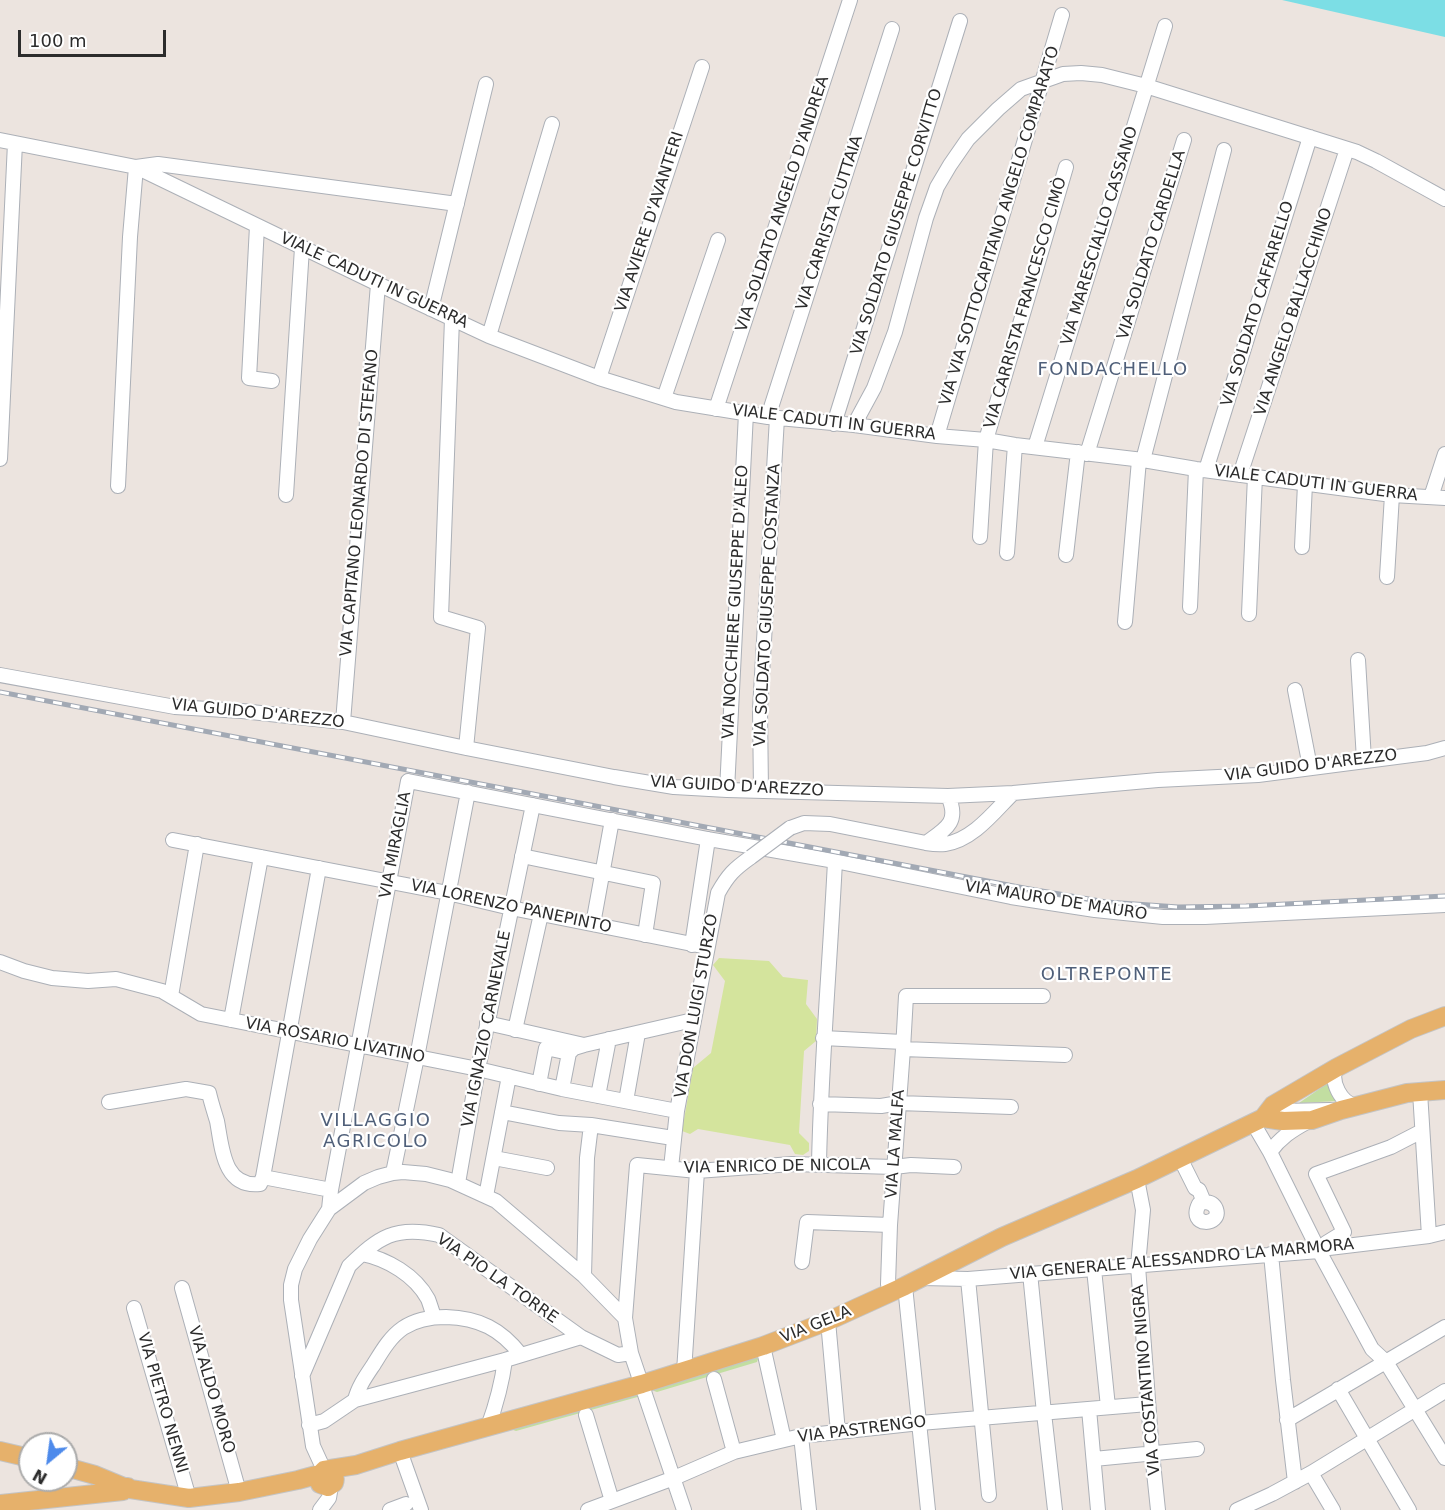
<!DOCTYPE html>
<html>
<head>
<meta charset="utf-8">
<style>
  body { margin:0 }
  #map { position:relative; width:1445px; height:1510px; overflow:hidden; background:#ece4df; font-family:"DejaVu Sans",sans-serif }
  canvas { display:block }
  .north { position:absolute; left:18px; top:1432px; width:60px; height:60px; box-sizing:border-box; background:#fff; border:2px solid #ababab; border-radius:50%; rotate:209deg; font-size:16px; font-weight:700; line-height:24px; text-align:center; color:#2c2c2c }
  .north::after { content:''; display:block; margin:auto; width:21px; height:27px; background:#4d8aeb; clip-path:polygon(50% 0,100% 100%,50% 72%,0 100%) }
  .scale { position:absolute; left:18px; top:30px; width:148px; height:27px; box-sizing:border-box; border:3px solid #2c2c2c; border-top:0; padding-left:8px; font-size:18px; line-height:21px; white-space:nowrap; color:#2c2c2c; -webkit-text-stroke:4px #fff; paint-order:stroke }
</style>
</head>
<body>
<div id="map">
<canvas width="1445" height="1510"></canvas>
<div class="north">N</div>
<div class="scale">100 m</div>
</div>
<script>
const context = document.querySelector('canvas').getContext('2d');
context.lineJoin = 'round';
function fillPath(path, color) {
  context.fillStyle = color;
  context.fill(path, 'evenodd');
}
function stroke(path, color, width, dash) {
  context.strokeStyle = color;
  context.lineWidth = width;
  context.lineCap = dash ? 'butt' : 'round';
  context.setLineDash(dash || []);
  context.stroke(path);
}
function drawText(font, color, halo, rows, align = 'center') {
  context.font = font + ' "DejaVu Sans",sans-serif';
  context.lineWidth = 4.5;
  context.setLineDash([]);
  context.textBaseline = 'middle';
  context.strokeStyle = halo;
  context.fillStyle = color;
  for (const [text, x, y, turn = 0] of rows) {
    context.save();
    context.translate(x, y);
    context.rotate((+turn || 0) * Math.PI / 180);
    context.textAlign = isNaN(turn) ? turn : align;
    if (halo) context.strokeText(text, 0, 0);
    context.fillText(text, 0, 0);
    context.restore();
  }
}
fillPath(new Path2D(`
  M 1328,1083 L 1338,1101 L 1299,1103 Z
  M 756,1357 L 758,1359 L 757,1362 L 657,1392 L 654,1391 L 654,1389 Z
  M 639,1392 L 641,1396 L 516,1431 L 513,1430 L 514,1428 Z`), '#c2dea1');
fillPath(new Path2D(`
  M 719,958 L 769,961 L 783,977 L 808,980 L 806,1004 L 817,1019 L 816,1041 L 804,1051 L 799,1133 L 809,1143 L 809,1151 L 803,1155 L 795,1154 L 790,1145 L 698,1129 L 690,1134 L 682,1131 L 693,1068 L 711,1053 L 725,981 L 713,965 Z`), '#d4e49d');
fillPath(new Path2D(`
  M 1282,0 L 1445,0 L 1445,37 Z`), '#7cdee5');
const minor = new Path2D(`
  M 0,140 L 136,167 L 378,284 L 489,336 L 599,378 L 676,402 L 768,417 L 854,425 L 937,436 L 986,440 L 1015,445 L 1143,460 L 1196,469 L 1392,495 L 1445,498
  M 257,226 L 249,378 L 272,381
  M 431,309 L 486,84
  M 452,319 L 441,617 L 478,628 L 466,748
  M 489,336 L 552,124
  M 599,378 L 702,67
  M 664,398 L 718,240
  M 716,409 L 850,0
  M 768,417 L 892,29
  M 834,424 L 960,21
  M 854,425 L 874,388 L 895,332 L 926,218 L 937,187 L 950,165 L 968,139 L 998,109 L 1021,89 L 1063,74 L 1081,73 L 1102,75 L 1146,86 L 1357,152 L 1376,161 L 1445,199
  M 937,436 L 1062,15
  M 1035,447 L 1165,26
  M 1087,454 L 1184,140
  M 0,459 L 15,143
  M 1143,460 L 1224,150
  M 1206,470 L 1310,137
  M 1240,475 L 1347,149
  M 118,486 L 130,237 L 136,167 L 158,164 L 457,204
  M 286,495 L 302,248
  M 1431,497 L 1445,454
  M 980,537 L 986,440 L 1066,167
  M 1302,547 L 1305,484
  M 1007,553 L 1015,445
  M 1066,555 L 1078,452
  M 1387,577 L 1392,495
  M 1190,607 L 1196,469
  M 1249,614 L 1255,476
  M 1125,622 L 1139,460
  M 1358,660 L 1364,760
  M 0,675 L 175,707 L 242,711 L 343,722 L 466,748 L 614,777 L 674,787 L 727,790 L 948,796 L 1013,793 L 1158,780 L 1258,775 L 1427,753 L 1445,748
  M 1295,690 L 1310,767
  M 343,722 L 378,284
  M 727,790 L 746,413
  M 761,791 L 760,709 L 777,418
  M 790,828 L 804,823 L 830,824 L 926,843 C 932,844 938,845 945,844 C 973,840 994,812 1013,793
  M 173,840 L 448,893 L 511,908 L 707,947
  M 926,843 C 946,829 960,822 948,796
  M 522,856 L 653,883 L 645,935
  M 593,924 L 612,820
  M 692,945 L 708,839
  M 0,962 L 24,971 L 52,978 L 88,981 L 116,979 L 162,991 L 201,1014 L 478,1069 L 562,1089 L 677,1111
  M 171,996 L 197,844
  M 231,1020 L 261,857
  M 487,1023 L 584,1045 L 693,1020
  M 515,1030 L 541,914
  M 823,1038 L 903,1042
  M 903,1049 L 1065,1055
  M 1336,1068 C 1330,1082 1341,1103 1356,1106
  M 539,1084 L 546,1048 L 569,1053 L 574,1048 L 584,1045
  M 562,1089 L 569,1053
  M 1420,1092 L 1429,1236
  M 598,1096 L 609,1039
  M 626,1101 L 638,1033
  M 109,1102 L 186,1089 L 209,1093 C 211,1102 214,1111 217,1121 C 222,1147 223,1188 260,1184 L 263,1177 L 319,868
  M 820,1104 L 881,1106 L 899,1103 L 1011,1107
  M 1273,1105 L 1283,1111 L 1330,1110
  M 502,1112 L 559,1123 L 591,1125 L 673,1138
  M 1253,1123 L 1270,1152 L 1319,1251 L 1372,1349 L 1386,1362 L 1445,1458
  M 1270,1152 C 1280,1138 1292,1130 1307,1122
  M 494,1158 L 547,1168
  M 1180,1158 L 1195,1188 L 1199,1190 L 1204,1202 C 1210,1202 1214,1204 1216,1209 C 1222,1226 1187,1228 1199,1204 L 1204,1202
  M 819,1164 C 821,1063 830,962 835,861
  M 671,1168 L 677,1111 L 718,893 C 728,875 734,869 751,857
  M 393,1173 L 417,1057 L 468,792
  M 263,1177 L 331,1190
  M 1137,1179 L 1143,1210 L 1138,1266 L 1152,1453 L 1158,1510
  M 458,1183 L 478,1069 L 533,805
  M 486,1196 L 509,1076
  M 329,1209 L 331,1190 L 408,781 L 708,839 L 835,861 L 1011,897 L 1095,910 L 1163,917 L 1205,917 L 1445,905
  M 1329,1248 L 1326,1243 L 1344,1232 L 1316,1174 L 1391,1147 L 1422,1131
  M 362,1254 C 387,1259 415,1275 428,1299 C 430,1304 432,1311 434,1317
  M 1271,1254 L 1283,1380 L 1295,1482
  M 802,1262 L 807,1222 L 890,1225
  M 1094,1269 L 1108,1407
  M 1030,1273 L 1044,1413 L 1055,1510
  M 584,1276 L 587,1158 L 591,1125
  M 922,1278 L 968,1279 L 1319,1251 L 1329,1248 L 1429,1236 L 1445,1232
  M 968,1279 L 989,1495
  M 905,1286 L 928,1510
  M 182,1288 L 239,1492
  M 890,1293 L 888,1284 L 890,1225 L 903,1049 L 906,996 L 1043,996
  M 134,1308 L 189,1498
  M 828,1321 L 838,1432
  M 763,1346 L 784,1440
  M 684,1372 L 697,1171
  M 302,1376 L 349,1266 C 379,1237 395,1225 439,1235 L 581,1337 L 618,1355 L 631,1353
  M 714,1379 L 734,1452
  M 1338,1389 L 1409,1510
  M 355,1400 C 358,1387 366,1376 374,1364 C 382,1351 390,1337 403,1328 C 415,1320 432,1317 446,1317 C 479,1318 501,1329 521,1355
  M 1089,1409 L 1098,1510
  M 586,1415 L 612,1501
  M 1287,1420 L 1445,1327
  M 309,1425 L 324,1421 L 355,1400 L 505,1360 L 581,1337
  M 488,1427 C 496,1405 502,1383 505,1360
  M 801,1436 L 809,1510
  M 400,1451 L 421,1510
  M 1094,1459 L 1197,1449
  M 324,1470 L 313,1446 L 291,1300 L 291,1285 L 295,1269 L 310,1239 L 329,1209 L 364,1183 L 378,1177 L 393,1173 L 403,1172 L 426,1174 L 450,1180 L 496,1201 L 584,1276 L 625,1318
  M 1311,1473 L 1333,1510
  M 320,1510 L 329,1498 L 331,1486
  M 390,1510 L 406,1504
  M 588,1510 L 674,1478 L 734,1452 L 801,1436 L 920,1423 L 1148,1404
  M 684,1510 L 631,1353 L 625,1318 L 637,1165 L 697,1171 L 792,1164 L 894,1167 L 911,1165 L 954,1167
  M 1237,1510 L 1272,1494 L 1311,1473 L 1445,1391`);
const major = new Path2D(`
  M 1263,1118 L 1273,1105 L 1336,1068 L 1411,1029 L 1445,1016
  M 1263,1118 L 1283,1121 L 1312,1120 L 1341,1110 L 1407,1093 L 1445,1090
  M 0,1451 L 30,1458
  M 66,1467 L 95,1475 L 124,1487 L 128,1487 L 130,1489 L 189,1498 L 239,1492 L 298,1480 L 320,1474 L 324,1470 L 356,1465 L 400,1451 L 642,1384 L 763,1346 L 828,1321 L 905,1286 L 1002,1237 L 1137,1179 L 1263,1118
  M 320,1474 L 318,1479 L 320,1484 L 328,1487 L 334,1483 C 336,1478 334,1473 329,1470
  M 0,1504 L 123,1491`);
stroke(minor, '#acb0b7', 16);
stroke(major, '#c4c4c4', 20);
stroke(minor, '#fff', 14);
stroke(major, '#e6b16b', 18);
const rail = new Path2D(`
  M 0,692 L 1024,888 L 1106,902 L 1178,907 L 1246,906 L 1445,896`);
stroke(rail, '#a2a9b4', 5);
stroke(rail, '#fff', 3, [9]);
const minorBridge = new Path2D(`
  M 751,857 L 790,828`);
stroke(minorBridge, '#acb0b7', 16, []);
stroke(minorBridge, '#fff', 14);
drawText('16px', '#2c2c2c', '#fff', [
  ["VIA SOLDATO ANGELO D'ANDREA",783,204,-72],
  ["VIA AVIERE D'AVANTERI",650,222,-72],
  ["VIA SOLDATO GIUSEPPE CORVITTO",897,222,-73],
  ["VIA CARRISTA CUTTAIA",830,223,-72],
  ["VIA VIA SOTTOCAPITANO ANGELO COMPARATO",1000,226,-73],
  ["VIA MARESCIALLO CASSANO",1100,236,-73],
  ["VIA SOLDATO CARDELLA",1152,245,-73],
  ["VIALE CADUTI IN GUERRA",374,281,25],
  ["VIA CARRISTA FRANCESCO CIMÒ",1026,303,-74],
  ["VIA SOLDATO CAFFARELLO",1258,304,-73],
  ["VIA ANGELO BALLACCHINO",1294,312,-72],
  ["VIALE CADUTI IN GUERRA",834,423,7],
  ["VIALE CADUTI IN GUERRA",1316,484,7],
  ["VIA CAPITANO LEONARDO DI STEFANO",360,503,-85],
  ["VIA NOCCHIERE GIUSEPPE D'ALEO",736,602,-87],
  ["VIA SOLDATO GIUSEPPE COSTANZA",768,605,-87],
  ["VIA GUIDO D'AREZZO",258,714,6],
  ["VIA GUIDO D'AREZZO",1311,766,-7],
  ["VIA GUIDO D'AREZZO",737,787,3],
  ["VIA MIRAGLIA",396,845,-79],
  ["VIA MAURO DE MAURO",1056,901,9],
  ["VIA LORENZO PANEPINTO",511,907,12],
  ["VIA DON LUIGI STURZO",697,1006,-80],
  ["VIA IGNAZIO CARNEVALE",487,1029,-79],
  ["VIA ROSARIO LIVATINO",335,1041,11],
  ["VIA LA MALFA",896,1144,-86],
  ["VIA ENRICO DE NICOLA",777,1167,-1],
  ["VIA GENERALE ALESSANDRO LA MARMORA",1182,1260,-5],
  ["VIA PIO LA TORRE",497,1279,35],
  ["VIA GELA",816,1325,-22],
  ["VIA COSTANTINO NIGRA",1147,1380,-95],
  ["VIA ALDO MORO",211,1390,74],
  ["VIA PIETRO NENNI",162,1403,74],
  ["VIA PASTRENGO",862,1430,-7]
]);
context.letterSpacing = '1.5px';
drawText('18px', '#4f5f79', '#fff', [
  ["FONDACHELLO",1113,370],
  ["OLTREPONTE",1107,975],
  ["VILLAGGIO",376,1121],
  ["AGRICOLO",376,1142]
]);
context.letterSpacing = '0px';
</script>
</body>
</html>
